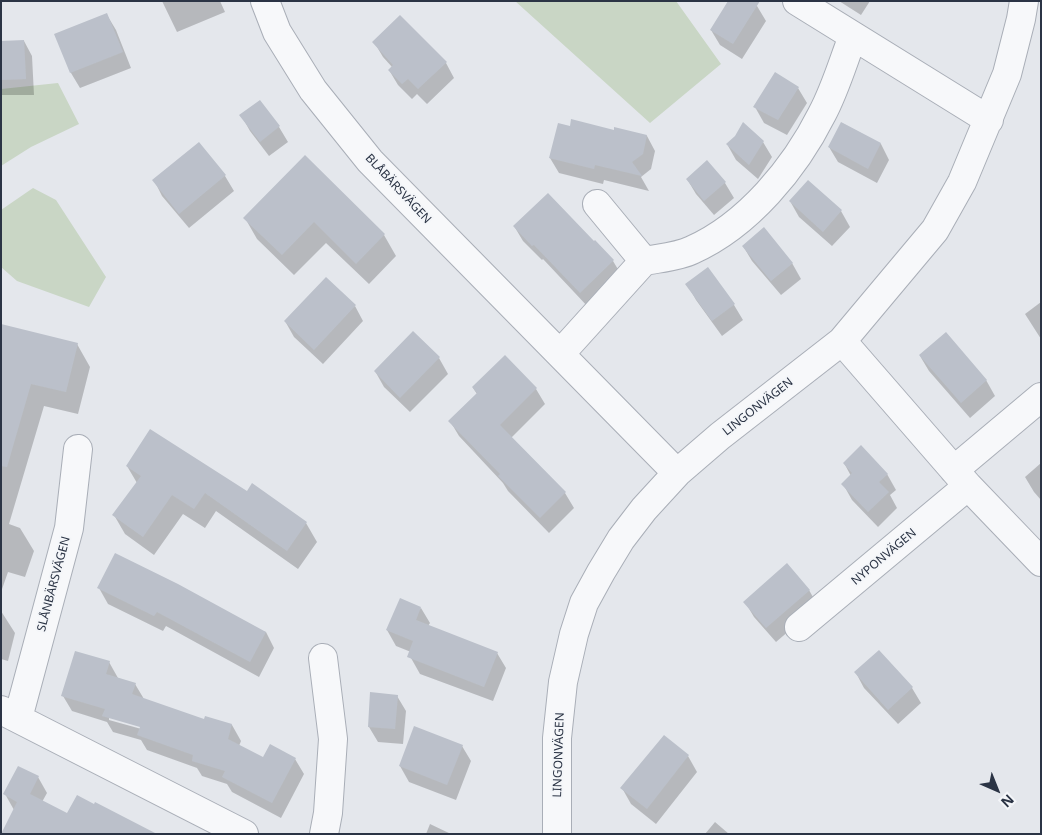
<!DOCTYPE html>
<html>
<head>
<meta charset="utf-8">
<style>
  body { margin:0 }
  #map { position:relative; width:1042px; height:835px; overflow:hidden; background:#e4e7ec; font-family:"Noto Sans",sans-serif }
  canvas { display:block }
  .frame { position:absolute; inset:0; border:2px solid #2b3445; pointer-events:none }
  .north { position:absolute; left:972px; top:765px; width:50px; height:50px; -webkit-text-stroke:4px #f4f6f9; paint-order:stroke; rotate:136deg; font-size:14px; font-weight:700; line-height:20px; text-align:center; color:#2b3445 }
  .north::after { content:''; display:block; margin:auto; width:18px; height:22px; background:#2b3445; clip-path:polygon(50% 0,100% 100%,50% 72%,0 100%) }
</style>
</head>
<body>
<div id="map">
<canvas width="1042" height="835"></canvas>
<div class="frame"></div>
<div class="north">N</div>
</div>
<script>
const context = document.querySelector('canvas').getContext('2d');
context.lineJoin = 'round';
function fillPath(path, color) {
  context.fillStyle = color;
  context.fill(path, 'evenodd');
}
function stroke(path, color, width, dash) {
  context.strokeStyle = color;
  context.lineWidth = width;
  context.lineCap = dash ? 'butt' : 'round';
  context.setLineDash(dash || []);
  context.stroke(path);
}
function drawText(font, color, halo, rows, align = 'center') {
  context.font = font + ' "Noto Sans",sans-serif';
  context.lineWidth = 4;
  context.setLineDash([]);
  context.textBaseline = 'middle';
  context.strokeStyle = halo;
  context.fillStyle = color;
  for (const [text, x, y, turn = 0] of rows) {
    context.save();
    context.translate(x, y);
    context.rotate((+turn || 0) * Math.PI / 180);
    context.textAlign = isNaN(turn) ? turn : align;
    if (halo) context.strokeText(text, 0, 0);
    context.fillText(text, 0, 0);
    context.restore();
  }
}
fillPath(new Path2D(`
  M 515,1 L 676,1 L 721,64 L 650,123 Z
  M 58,83 L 79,124 L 31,147 L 1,166 L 1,89 Z
  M 33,188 L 56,200 L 106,277 L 89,307 L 17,281 L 1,267 L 1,210 Z`), '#c9d6c5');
fillPath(new Path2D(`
  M 162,1 L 220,1 L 225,12 L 177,32 Z
  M 750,1 L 757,6 L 766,21 L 742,59 L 720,45 L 711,30 Z
  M 839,1 L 870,1 L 861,15 Z
  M 107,15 L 116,30 L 131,68 L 80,88 L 71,73 L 56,35 Z
  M 24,41 L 32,56 L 34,95 L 1,95 L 1,42 Z
  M 374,42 L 446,63 L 454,78 L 427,104 L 417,94 L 412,99 L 398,85 L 389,70 L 392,67 L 383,57 Z
  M 798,88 L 807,103 L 787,135 L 764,123 L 755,107 Z
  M 260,101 L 279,127 L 288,142 L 269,156 L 250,131 L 241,115 Z
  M 842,123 L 881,144 L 889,160 L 877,183 L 838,162 L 829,147 Z
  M 571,127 L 647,136 L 655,151 L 651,169 L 641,177 L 649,191 L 604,180 L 603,184 L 559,173 L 550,158 Z
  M 736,137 L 763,142 L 772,157 L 758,179 L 736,160 L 727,144 Z
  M 199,143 L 225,176 L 234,191 L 189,228 L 162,196 L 154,180 Z
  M 305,156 L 384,235 L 396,256 L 369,284 L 326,243 L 294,275 L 257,239 L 245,218 Z
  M 687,179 L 725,183 L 734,198 L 714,215 L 696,194 Z
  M 808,182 L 841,211 L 850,227 L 832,246 L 799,217 L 790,201 Z
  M 514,226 L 613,261 L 622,276 L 589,308 L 543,259 L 542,260 L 523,241 Z
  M 743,246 L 792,263 L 801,279 L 781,295 L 752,261 Z
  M 708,269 L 734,305 L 743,320 L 722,336 L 696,300 L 687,284 Z
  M 1041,302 L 1041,339 L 1025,314 Z
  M 355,306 L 363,321 L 323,364 L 294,337 L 285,321 Z
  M 1,326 L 77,344 L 90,367 L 78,414 L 44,406 L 9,524 L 20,528 L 34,551 L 25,577 L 8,572 L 1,592 Z
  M 920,356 L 986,380 L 995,396 L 970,418 L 929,371 Z
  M 439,358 L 448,374 L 410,412 L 384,387 L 375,371 Z
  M 473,388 L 536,389 L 545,404 L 511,438 L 565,493 L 574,508 L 549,533 L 508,491 L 503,483 L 459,436 L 450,421 L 477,394 Z
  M 844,463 L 887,474 L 896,490 L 890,495 L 897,508 L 878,527 L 852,500 L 843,484 L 851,476 Z
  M 1041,463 L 1041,500 L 1034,492 L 1025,477 Z
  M 127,466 L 247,492 L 306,523 L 317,542 L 298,569 L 216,511 L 205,528 L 183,514 L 154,555 L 125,534 L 114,515 L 137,483 Z
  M 99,588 L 266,632 L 274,648 L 259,677 L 166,626 L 163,631 L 108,604 Z
  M 809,590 L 818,606 L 776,642 L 754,617 L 745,602 Z
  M 421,608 L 430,623 L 428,626 L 497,653 L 506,668 L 493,701 L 420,674 L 411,658 L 411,652 L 396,646 L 387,630 Z
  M 1,611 L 15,633 L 8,661 L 1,659 Z
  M 109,662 L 118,678 L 135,684 L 144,699 L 205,721 L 206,717 L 232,725 L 241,741 L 239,746 L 264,759 L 295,759 L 304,774 L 281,818 L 232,792 L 227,784 L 202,776 L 197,768 L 147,750 L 141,740 L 113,732 L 107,722 L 72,711 L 63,696 ZM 109,717 L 146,728 L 145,730 L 109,720 Z
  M 856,673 L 912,688 L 921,703 L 898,724 L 864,688 Z
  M 397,696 L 406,711 L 403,744 L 378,742 L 369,727 Z
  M 664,736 L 688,756 L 697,772 L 656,824 L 631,804 L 622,788 Z
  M 462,746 L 471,761 L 456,800 L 409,782 L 400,766 Z
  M 38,777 L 47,793 L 42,802 L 64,822 L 14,810 L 5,794 Z
  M 715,822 L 729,834 L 705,834 Z
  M 430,824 L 451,834 L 426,834 Z`), '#0003');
fillPath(new Path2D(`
  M 728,1 L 760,1 L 733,44 L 710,30 Z
  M 107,13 L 123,52 L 70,73 L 54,34 Z
  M 400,15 L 447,62 L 418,89 L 408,79 L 402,84 L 388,70 L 393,65 L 372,42 Z
  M 24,40 L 26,79 L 1,80 L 1,41 Z
  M 775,72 L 799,87 L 778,120 L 753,107 Z
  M 260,100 L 280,126 L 260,142 L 239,115 Z
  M 571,119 L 614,130 L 614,127 L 647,135 L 643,154 L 632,162 L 642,176 L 595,165 L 594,169 L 549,158 L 558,123 L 570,126 Z
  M 743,122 L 764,141 L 749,165 L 726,144 L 735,136 Z
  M 841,122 L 881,143 L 868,169 L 828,147 Z
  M 199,142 L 226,175 L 179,214 L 152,180 Z
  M 305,155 L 385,234 L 356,264 L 314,222 L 282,255 L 243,218 Z
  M 707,160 L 726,182 L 704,201 L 686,179 Z
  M 808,180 L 842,210 L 823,232 L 789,201 Z
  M 548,193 L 594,241 L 595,240 L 614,260 L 580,293 L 534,245 L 532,246 L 513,226 Z
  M 764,227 L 793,263 L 771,281 L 742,246 Z
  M 708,267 L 735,304 L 712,321 L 685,284 Z
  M 326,277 L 356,305 L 314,350 L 284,321 Z
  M 1,324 L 78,343 L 66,392 L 31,384 L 7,467 L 1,466 Z
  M 413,331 L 440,357 L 400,398 L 374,371 Z
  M 946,332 L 987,380 L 961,403 L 919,355 Z
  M 505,355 L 537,388 L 500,425 L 566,492 L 540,518 L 498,476 L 500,474 L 448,421 L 477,393 L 472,387 Z
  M 150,429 L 247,491 L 252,483 L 307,522 L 287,551 L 205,493 L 194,509 L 172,495 L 143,537 L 112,515 L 141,476 L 126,466 Z
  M 861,445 L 888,474 L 879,482 L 889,492 L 868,512 L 841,484 L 852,473 L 843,463 Z
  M 115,553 L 178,584 L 266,632 L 250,662 L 157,612 L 154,616 L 97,588 Z
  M 787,563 L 810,590 L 766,628 L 743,602 Z
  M 400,598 L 421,607 L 416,620 L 498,652 L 484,687 L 407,657 L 413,641 L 386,630 Z
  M 879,650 L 913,687 L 888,710 L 854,672 Z
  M 75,651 L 110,661 L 106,674 L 136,683 L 132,694 L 204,719 L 205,716 L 232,724 L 228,739 L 263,757 L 270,744 L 296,758 L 272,803 L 222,777 L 225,771 L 192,761 L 193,755 L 137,735 L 140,727 L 102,716 L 105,709 L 61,696 Z
  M 370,692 L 398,695 L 395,729 L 368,727 Z
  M 414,726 L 463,745 L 447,785 L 399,766 Z
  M 664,735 L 689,755 L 647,809 L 620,788 Z
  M 18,766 L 39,776 L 30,794 L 67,813 L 77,795 L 94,804 L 95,802 L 157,834 L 1,834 L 17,802 L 3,794 Z`), '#bbc0ca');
const street = new Path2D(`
  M 265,1 L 277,32 L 313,90 L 370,161 L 677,473
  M 797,1 L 989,120
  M 597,204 L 644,261 C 659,258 678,257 692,250 C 748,225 795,168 822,114 C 835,90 843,62 853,36
  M 842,341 L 968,486 L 1041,562
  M 560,354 L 644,261
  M 954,470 L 1041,397
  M 799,627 L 968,486
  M 323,658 L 333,739 L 328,813 L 324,834
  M 1,710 L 244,834
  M 18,718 L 69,528 L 78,449
  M 557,834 L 557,738 L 563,682 L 574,634 L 584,603 L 601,572 L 621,539 L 644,509 L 677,473 L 720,436 L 842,341 L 935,230 L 962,182 L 1007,74 L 1021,19 L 1024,1`);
stroke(street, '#a9aeb7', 30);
stroke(street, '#f7f8fa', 28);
drawText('12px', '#2b3445', '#f4f6f9', [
  ["BLÅBÄRSVÄGEN",398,189,47],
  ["LINGONVÄGEN",758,407,-38],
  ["NYPONVÄGEN",884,557,-40],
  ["SLÅNBÄRSVÄGEN",54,584,-75],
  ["LINGONVÄGEN",559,755,-88]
]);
</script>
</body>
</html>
